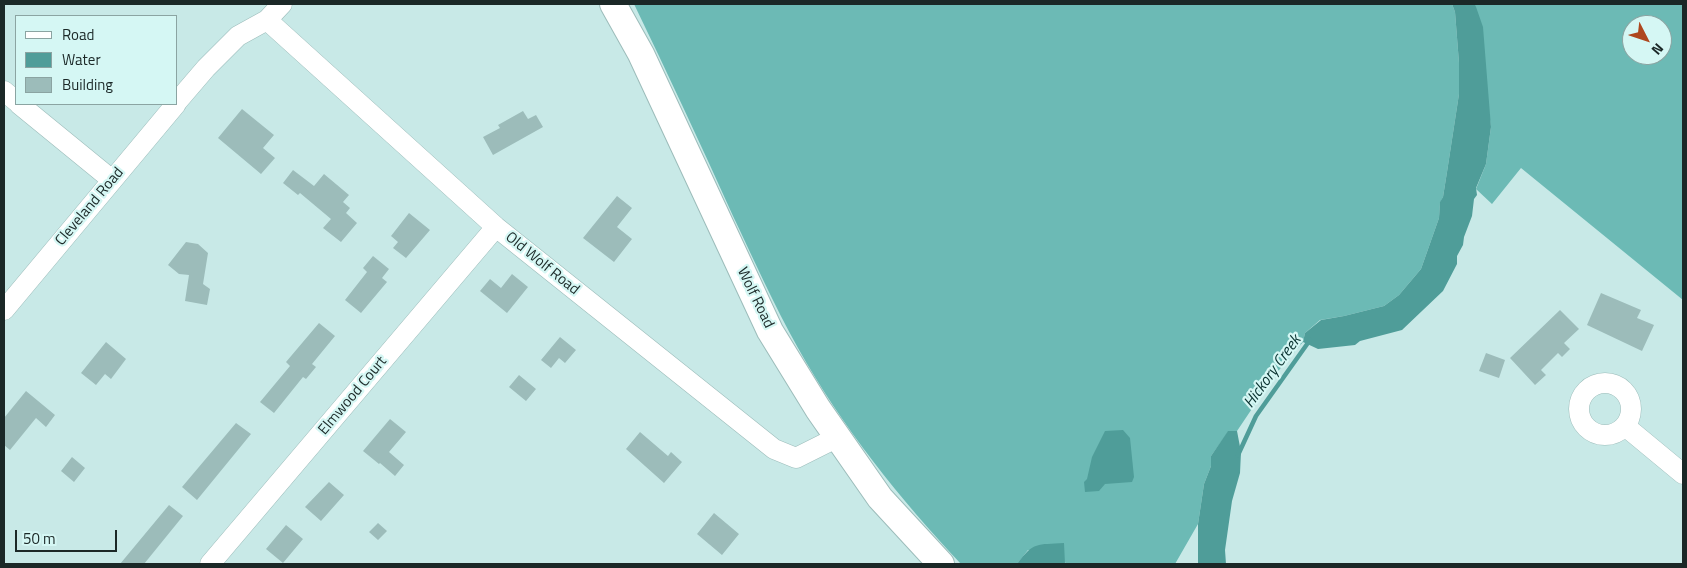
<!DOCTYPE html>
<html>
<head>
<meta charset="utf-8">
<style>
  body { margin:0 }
  #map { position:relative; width:1687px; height:568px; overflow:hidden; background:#c8e9e7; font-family:"Titillium Web",sans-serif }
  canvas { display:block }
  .frame { position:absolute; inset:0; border:5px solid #1b2827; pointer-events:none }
  .legend { position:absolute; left:15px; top:15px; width:162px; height:90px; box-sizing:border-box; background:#d5f7f4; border:1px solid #8ba4a2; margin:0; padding:6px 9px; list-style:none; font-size:15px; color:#1b2827 }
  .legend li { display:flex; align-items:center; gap:10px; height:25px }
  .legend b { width:25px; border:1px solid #8ba4a2 }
  .north { position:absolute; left:1622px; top:15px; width:50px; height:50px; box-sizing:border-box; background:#d5f7f4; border:1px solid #8ba4a2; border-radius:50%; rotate:131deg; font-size:14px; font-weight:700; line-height:20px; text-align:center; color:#1b2827 }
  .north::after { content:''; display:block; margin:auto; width:18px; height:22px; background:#ae471e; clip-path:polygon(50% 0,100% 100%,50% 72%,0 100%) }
  .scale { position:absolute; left:15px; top:530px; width:102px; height:22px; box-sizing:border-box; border:2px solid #1b2827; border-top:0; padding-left:6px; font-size:15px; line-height:18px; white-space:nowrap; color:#1b2827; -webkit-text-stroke:4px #d5f7f4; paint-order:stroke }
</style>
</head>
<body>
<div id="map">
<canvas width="1687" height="568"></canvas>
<div class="frame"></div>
<ul class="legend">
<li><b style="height:6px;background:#fff"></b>Road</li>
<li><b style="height:14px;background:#4f9d99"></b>Water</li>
<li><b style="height:14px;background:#9cbcba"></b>Building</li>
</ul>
<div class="north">N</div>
<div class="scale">50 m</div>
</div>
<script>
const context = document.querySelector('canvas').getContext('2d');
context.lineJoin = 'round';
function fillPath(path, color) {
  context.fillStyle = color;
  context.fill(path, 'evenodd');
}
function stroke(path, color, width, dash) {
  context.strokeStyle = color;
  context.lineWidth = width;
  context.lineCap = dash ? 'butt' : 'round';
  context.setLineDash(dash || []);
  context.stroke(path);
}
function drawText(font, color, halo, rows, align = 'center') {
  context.font = font + ' "Titillium Web",sans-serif';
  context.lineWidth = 4.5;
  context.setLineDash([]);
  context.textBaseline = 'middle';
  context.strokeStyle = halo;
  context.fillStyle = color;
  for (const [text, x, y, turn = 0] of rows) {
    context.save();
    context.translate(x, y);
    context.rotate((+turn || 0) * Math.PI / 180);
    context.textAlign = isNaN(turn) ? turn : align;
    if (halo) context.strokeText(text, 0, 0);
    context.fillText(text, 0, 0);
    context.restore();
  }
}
fillPath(new Path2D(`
  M 634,4 L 1452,4 L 1455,12 L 1459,63 L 1459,94 L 1447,172 L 1443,197 L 1440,203 L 1439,218 L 1421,269 L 1399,295 L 1384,306 L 1344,316 L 1320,320 L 1305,333 L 1303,342 L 1274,376 L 1237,431 L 1228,432 L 1211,456 L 1211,466 L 1204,484 L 1198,524 L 1175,564 L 1065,564 L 1066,563 L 1028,550 L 1017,564 L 961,564 C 900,499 842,427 798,348 C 774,305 754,260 733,216 C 701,145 668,74 634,4 Z
  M 1475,4 L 1683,4 L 1683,300 L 1521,168 L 1492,204 L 1476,189 L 1486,164 L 1491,127 ZM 1632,25 L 1662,25 L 1662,55 L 1632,55 Z`), '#6cbab5');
fillPath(new Path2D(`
  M 1452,4 L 1475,4 L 1483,27 L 1491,127 L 1486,164 L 1476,188 L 1477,195 L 1474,199 L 1472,216 L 1464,237 L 1463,245 L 1457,256 L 1457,264 L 1443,291 L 1402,330 L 1360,341 L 1355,345 L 1318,349 L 1303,342 L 1305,333 L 1321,320 L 1344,316 L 1384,306 L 1399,295 L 1421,269 L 1439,218 L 1440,202 L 1443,197 L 1447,172 L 1459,94 L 1459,63 L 1455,12 Z
  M 1123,430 L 1130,438 L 1134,477 L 1132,482 L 1105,484 L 1099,491 L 1085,492 L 1084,482 L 1087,479 L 1092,457 L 1105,431 Z
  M 1228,431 L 1237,431 L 1241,452 L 1240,473 L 1232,501 L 1225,550 L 1226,564 L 1198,564 L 1198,524 L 1204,484 L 1211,466 L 1211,456 Z
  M 1064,543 L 1065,564 L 1017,564 C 1034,541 1037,545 1064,543 Z`), '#4f9d99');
stroke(new Path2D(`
  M 1238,455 L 1256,416 L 1310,340`), '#4f9d99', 4.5);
fillPath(new Path2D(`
  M 242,109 L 274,135 L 263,148 L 275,158 L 261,174 L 218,138 Z
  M 523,111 L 528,119 L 536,115 L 543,127 L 493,155 L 483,137 L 500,128 L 498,125 Z
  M 293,170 L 314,186 L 324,174 L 349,195 L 343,202 L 350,208 L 346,213 L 357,223 L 341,242 L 323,228 L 331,219 L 300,193 L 298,195 L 283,183 Z
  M 617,196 L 632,208 L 617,227 L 632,239 L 614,262 L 583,238 Z
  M 409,213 L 430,230 L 406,258 L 393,248 L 398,242 L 391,236 Z
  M 186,242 L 198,244 L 208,253 L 203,284 L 210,289 L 207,305 L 185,301 L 189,275 L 179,274 L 168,265 Z
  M 373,256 L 389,269 L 382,278 L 387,282 L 361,313 L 345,300 L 367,272 L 363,268 Z
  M 512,274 L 528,287 L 507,313 L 480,291 L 490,279 L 501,288 Z
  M 1601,293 L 1641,310 L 1637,318 L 1654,325 L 1642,351 L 1587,325 Z
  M 1560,310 L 1579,329 L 1564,343 L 1570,349 L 1562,357 L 1558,353 L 1541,370 L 1546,375 L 1535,385 L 1510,358 Z
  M 319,323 L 335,336 L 312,364 L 316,367 L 306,379 L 303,377 L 274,413 L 260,402 L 290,366 L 286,362 Z
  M 560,337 L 576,350 L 565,363 L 559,358 L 551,368 L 541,360 Z
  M 106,342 L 126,359 L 111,379 L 105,374 L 96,385 L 81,373 Z
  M 1486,353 L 1505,360 L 1499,378 L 1479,371 Z
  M 519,375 L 536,389 L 526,401 L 509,387 Z
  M 26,391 L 55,415 L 46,427 L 36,418 L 10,450 L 4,445 L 4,418 Z
  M 390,419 L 406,432 L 389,452 L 404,465 L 395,476 L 380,463 L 379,464 L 363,451 Z
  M 236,423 L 251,434 L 197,500 L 182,487 Z
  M 640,432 L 668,456 L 671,452 L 682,462 L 664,483 L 626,449 Z
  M 72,457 L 85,468 L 74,482 L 61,471 Z
  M 329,482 L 344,495 L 321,521 L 305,507 Z
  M 169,505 L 183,516 L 144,564 L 120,564 Z
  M 714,513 L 739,534 L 722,555 L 697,534 Z
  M 378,523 L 387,531 L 378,540 L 369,532 Z
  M 286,525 L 303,539 L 283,563 L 266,549 Z`), '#9cbcba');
const minor = new Path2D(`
  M 267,20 L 496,227 L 774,449 L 796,458 L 838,437
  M 4,91 L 16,101
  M 176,103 L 206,68 L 238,36 L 267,20 L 282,4
  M 19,104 L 112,180
  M 4,310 L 176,104
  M1579 409a26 26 0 1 1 52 0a26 26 0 1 1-52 0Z
  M 1625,426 L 1683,474
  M 210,564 L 496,227`);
const major = new Path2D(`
  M 613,4 L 641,54 L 770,331 L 818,409 L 880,498 L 941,564`);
stroke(minor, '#9cbcba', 21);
stroke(major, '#9cbcba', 28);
stroke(minor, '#fff', 20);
stroke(major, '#fff', 26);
drawText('15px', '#1b2827', '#d5f7f4', [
  ["Cleveland Road",90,207,-50],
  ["Old Wolf Road",542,264,39],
  ["Wolf Road",755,298,64],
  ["Elmwood Court",353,396,-50]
]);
drawText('italic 16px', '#0a3230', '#d5f7f4', [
  ["Hickory Creek",1273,372,-54]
]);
</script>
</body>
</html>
